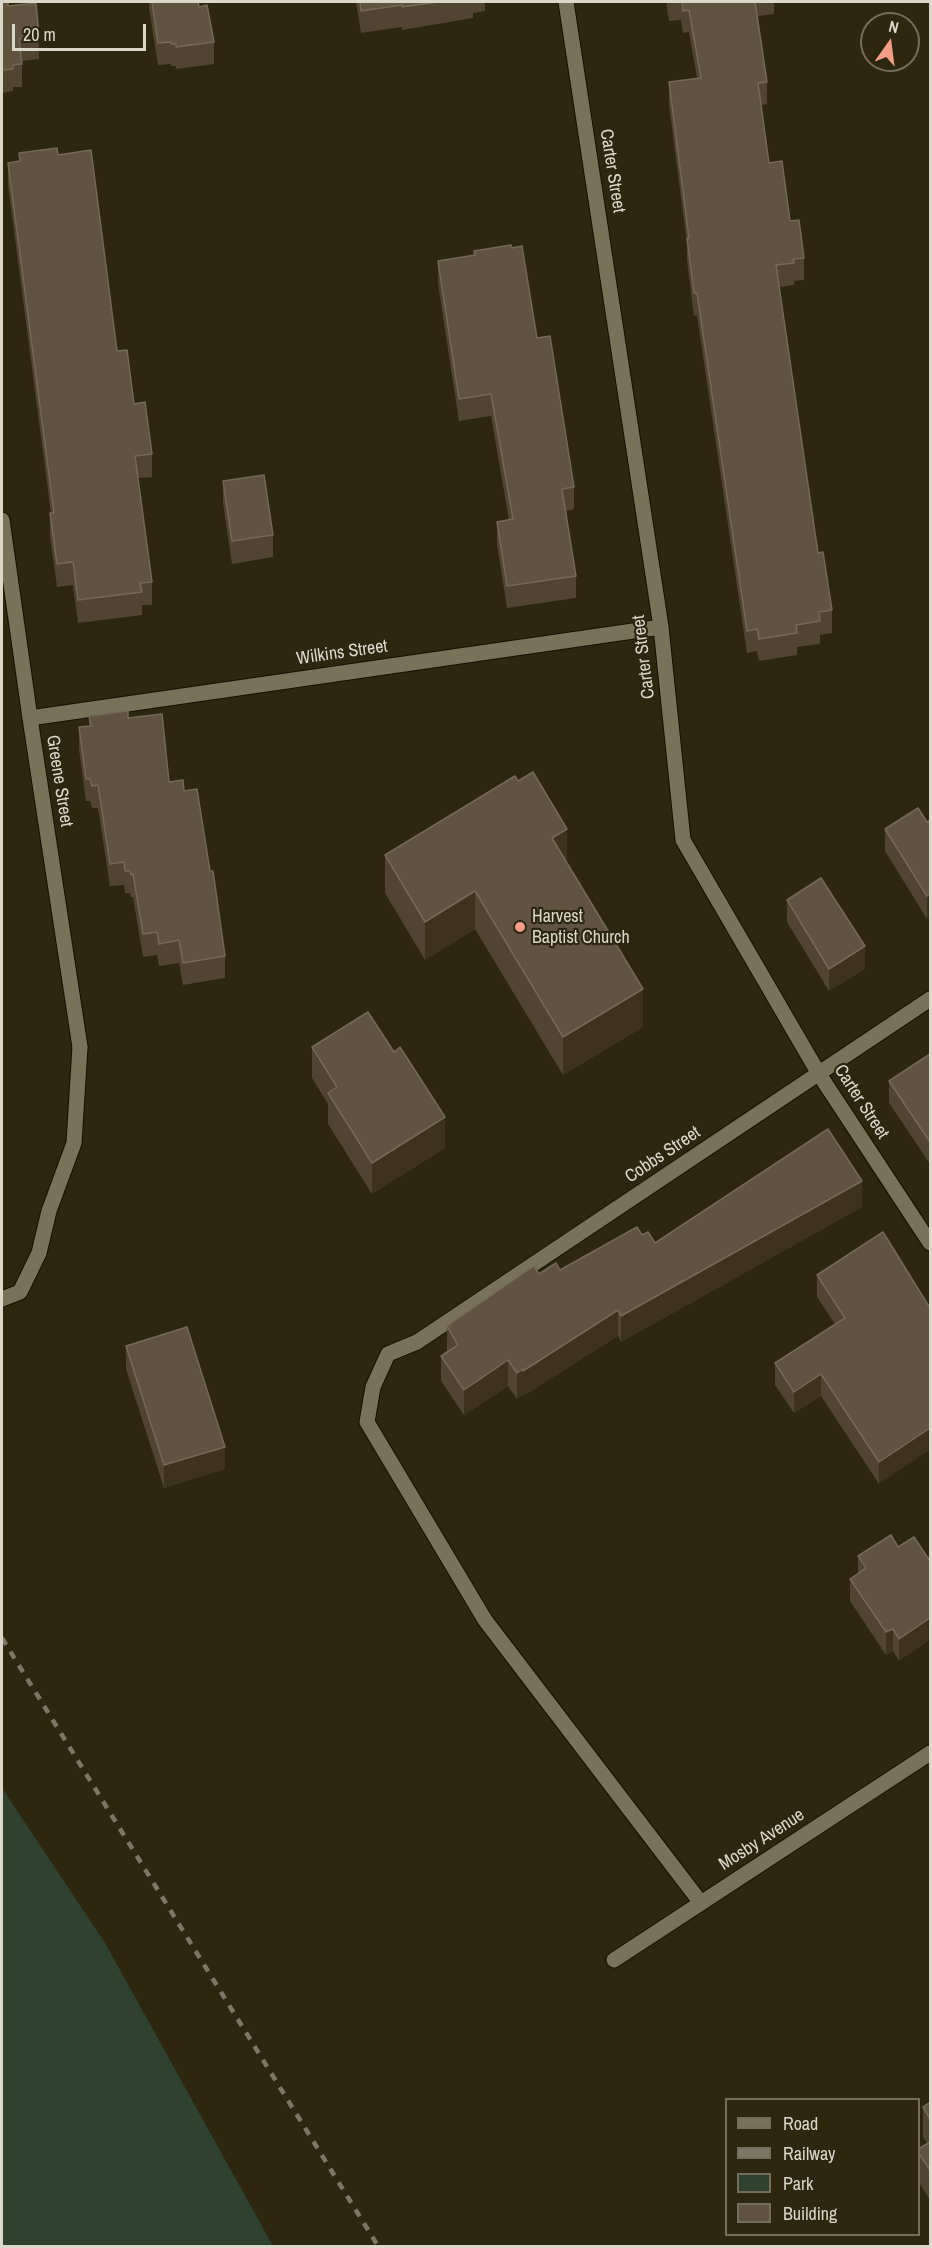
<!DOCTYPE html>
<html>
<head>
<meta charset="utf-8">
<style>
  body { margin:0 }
  #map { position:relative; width:932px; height:2248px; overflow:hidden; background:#2d2710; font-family:"Archivo Narrow",sans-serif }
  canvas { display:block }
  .frame { position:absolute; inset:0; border:3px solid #dbd8ca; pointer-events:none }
  .legend { position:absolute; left:725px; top:2098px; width:195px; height:138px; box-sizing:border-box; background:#2d2710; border:2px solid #736e5a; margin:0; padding:8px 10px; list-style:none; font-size:18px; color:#dbd8ca }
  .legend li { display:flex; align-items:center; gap:12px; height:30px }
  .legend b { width:30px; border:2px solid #736e5a }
  .north { position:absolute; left:860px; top:12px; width:60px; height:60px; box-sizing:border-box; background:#2d2710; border:2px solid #736e5a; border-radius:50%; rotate:14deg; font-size:16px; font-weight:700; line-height:24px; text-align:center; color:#dbd8ca }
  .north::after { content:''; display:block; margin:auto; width:21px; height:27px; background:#f49e87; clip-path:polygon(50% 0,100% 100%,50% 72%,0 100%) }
  .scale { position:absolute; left:12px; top:24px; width:134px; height:27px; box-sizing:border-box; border:3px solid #dbd8ca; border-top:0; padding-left:8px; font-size:18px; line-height:21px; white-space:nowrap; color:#dbd8ca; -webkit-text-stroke:4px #2d2710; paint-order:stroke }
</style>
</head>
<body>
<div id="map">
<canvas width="932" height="2248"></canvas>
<div class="frame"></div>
<ul class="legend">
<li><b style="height:8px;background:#787258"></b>Road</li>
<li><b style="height:8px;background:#7c7764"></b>Railway</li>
<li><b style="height:16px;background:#2f412f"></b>Park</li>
<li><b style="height:16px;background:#605440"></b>Building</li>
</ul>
<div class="north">N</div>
<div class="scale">20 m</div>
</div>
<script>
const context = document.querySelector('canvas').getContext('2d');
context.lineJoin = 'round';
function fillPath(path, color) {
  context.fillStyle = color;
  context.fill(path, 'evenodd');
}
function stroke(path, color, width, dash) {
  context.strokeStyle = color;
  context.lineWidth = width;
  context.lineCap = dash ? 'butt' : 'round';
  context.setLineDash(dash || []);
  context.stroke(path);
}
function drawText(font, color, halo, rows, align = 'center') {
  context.font = font + ' "Archivo Narrow",sans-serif';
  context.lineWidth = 4.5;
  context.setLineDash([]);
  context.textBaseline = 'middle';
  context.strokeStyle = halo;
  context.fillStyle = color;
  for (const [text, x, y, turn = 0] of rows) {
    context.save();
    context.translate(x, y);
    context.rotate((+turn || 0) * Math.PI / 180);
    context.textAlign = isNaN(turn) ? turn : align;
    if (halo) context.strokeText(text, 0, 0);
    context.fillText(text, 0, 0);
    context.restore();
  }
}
fillPath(new Path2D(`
  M 2,1788 L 105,1943 L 273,2246 L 2,2246 Z`), '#2f412f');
const service = new Path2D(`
  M 2,1299 L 20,1292 L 39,1253 L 49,1211 L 74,1143 L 80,1047
  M 417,1342 L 388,1354 L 373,1387 L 367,1422 L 485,1620 L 701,1903`);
const minor = new Path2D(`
  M 566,2 L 661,627 L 683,840 L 819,1074 L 930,1243
  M 2,520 L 30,718 L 80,1047
  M 30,718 L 661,627
  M 417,1342 L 930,999
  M 614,1960 L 930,1753`);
stroke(service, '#151000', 17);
stroke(minor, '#151000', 17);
stroke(service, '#787258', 15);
stroke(minor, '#787258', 15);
stroke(new Path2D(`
  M 2,1638 L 378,2246`), '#7c7764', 4.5, [8, 8]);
fillPath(new Path2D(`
  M 2,2 L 39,36 L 39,59 L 22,61 L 22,87 L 13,87 L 13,91 L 2,93 Z
  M 149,2 L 198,2 L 199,7 L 214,42 L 214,64 L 176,69 L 176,66 L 171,66 L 171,64 L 158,65 L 149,8 Z
  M 356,2 L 485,2 L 485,11 L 473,13 L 473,18 L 402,30 L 402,27 L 361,33 Z
  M 666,2 L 774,2 L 774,14 L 758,16 L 767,82 L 767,104 L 761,105 L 769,163 L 804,258 L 804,280 L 794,281 L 794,285 L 779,287 L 818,553 L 832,610 L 832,633 L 820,635 L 820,644 L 797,647 L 797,655 L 759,661 L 757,651 L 747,653 L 697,315 L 694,316 L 687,260 L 687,244 L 669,105 L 669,82 L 697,78 L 689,32 L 683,33 L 681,20 L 669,21 Z
  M 19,153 L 58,155 L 117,351 L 152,454 L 152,477 L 138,478 L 152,582 L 152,605 L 142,605 L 142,615 L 78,623 L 73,585 L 57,587 L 50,536 L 50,513 L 51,513 L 8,185 L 8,163 L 19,161 Z
  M 474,251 L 537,338 L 574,487 L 574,509 L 566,511 L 576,576 L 576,598 L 507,608 L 497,544 L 497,522 L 509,520 L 491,416 L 459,421 L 438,283 L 438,261 L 474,255 Z
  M 223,481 L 273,535 L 273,557 L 232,564 L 223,503 Z
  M 89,716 L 128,718 L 169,782 L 184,791 L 210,871 L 225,956 L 225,978 L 183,985 L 179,963 L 159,966 L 157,955 L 143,957 L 133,897 L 131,897 L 130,893 L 125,893 L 124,885 L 110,886 L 98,808 L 92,808 L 90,801 L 86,801 L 79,749 L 79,727 L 89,726 Z
  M 930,820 L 927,919 L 885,851 L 885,829 L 927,822 Z
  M 385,855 L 567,863 L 643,1027 L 563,1075 L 475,929 L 425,960 L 385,893 Z
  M 787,900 L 865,969 L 829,991 L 787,922 Z
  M 312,1047 L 445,1148 L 372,1194 L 328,1124 L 328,1104 L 312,1078 Z
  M 930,1054 L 930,1164 L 889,1103 L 889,1081 Z
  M 862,1207 L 621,1342 L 618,1336 L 523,1396 L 523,1395 L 517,1399 L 508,1386 L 464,1415 L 441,1381 L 441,1356 L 447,1352 L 447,1326 L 539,1274 L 560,1270 L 642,1235 L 655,1243 Z
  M 883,1232 L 879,1484 L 821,1396 L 794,1413 L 775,1385 L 775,1363 L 835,1324 L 817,1297 L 817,1275 Z
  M 126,1346 L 225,1469 L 164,1488 L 126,1369 Z
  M 914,1537 L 899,1661 L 893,1651 L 886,1655 L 850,1601 L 850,1579 L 858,1574 L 858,1556 L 898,1547 Z
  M 930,2102 L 930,2200 L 918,2181 L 918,2149 L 928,2144 L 923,2137 L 923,2107 Z`), '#514430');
fillPath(new Path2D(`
  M 567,829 L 567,867 L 552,838 Z
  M 475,891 L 475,929 L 425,960 L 425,922 Z
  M 930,894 L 930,917 L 927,919 L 927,896 Z
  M 865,946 L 865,969 L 829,991 L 829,969 Z
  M 643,989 L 643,1027 L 563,1075 L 563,1037 Z
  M 445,1117 L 445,1148 L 372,1194 L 372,1163 Z
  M 862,1181 L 862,1207 L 621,1342 L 621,1316 Z
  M 618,1310 L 618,1336 L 523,1396 L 523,1371 Z
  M 508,1360 L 508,1386 L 464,1415 L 464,1390 Z
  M 523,1369 L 523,1395 L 517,1399 L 517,1373 Z
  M 821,1374 L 821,1396 L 794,1413 L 794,1392 Z
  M 930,1428 L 930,1450 L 879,1484 L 879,1462 Z
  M 225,1447 L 225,1469 L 164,1488 L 164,1465 Z
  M 930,1618 L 930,1640 L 899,1661 L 899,1639 Z
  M 893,1629 L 893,1651 L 886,1655 L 886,1632 Z`), '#3d321c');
const building = new Path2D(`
  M 2,2 L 8,2 L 8,6 L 36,3 L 39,36 L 19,39 L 22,64 L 13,65 L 13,69 L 2,70 Z
  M 152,2 L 198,2 L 199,7 L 207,5 L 214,42 L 176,47 L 176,44 L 171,44 L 171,42 L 158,43 Z
  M 360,2 L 439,2 L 402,7 L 402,5 L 361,11 Z
  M 682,2 L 755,2 L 767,82 L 758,83 L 769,163 L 782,161 L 790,221 L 799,220 L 804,258 L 793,259 L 794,263 L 776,265 L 818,553 L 823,552 L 832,610 L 819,612 L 820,621 L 796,625 L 797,633 L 759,639 L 757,629 L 747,631 L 697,293 L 694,293 L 687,238 L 689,238 L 669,82 L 701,78 L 689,10 L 683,11 Z
  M 57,148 L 58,155 L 91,150 L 117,351 L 127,350 L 134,404 L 145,402 L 152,454 L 135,456 L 152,582 L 140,583 L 142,592 L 78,600 L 73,562 L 57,564 L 50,513 L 54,513 L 8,163 L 20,161 L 19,153 Z
  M 511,245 L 512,248 L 522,246 L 537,338 L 550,336 L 574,487 L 562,489 L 576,576 L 507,586 L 497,522 L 513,519 L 491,394 L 459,399 L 438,261 L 475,255 L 474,251 Z
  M 264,475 L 273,535 L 232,541 L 223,481 Z
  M 128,711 L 128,718 L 162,714 L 169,782 L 183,780 L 184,791 L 197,789 L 210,871 L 213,871 L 225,956 L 183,963 L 179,940 L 159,944 L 157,932 L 143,934 L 133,874 L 131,875 L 130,871 L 125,871 L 124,862 L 110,864 L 98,785 L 92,786 L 90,779 L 86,779 L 79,727 L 91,726 L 89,716 Z
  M 533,772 L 567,829 L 552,838 L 643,989 L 563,1037 L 475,891 L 425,922 L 385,855 L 515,776 L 518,781 Z
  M 918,808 L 927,822 L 930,820 L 930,894 L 927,896 L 885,829 Z
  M 821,878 L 865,946 L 829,969 L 787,900 Z
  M 368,1012 L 394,1052 L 400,1047 L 445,1117 L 372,1163 L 328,1093 L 337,1087 L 312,1047 Z
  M 930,1054 L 930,1142 L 889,1081 Z
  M 828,1129 L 862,1181 L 621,1316 L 618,1310 L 523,1371 L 523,1369 L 517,1373 L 508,1360 L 464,1390 L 441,1356 L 458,1345 L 447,1326 L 534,1266 L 539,1274 L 556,1263 L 560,1270 L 637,1227 L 642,1235 L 648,1232 L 655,1243 Z
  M 883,1232 L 930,1308 L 930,1428 L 879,1462 L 821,1374 L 794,1392 L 775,1363 L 845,1318 L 817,1275 Z
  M 187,1327 L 225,1447 L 164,1465 L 126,1346 Z
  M 891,1535 L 898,1547 L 914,1537 L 930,1561 L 930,1618 L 899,1639 L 893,1629 L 886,1632 L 850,1579 L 866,1568 L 858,1556 Z
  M 930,2102 L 930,2119 L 923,2107 Z
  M 930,2142 L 930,2170 L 918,2152 L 918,2149 Z`);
fillPath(building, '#605440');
stroke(building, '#736956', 1.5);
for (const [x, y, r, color] of [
  [520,927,6,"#f49e87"]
]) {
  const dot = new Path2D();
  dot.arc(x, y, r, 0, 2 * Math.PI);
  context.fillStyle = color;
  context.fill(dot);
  stroke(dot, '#2d2710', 2);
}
drawText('18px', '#dbd8ca', '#2d2710', [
  ["Carter Street",612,171,81],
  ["Wilkins Street",342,653,-8],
  ["Carter Street",644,657,-97],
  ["Greene Street",59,781,81],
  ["Carter Street",861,1102,57],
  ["Cobbs Street",663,1155,-34],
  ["Mosby Avenue",762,1840,-33]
]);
drawText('18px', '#dbd8ca', '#2d2710', [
  ["Harvest",532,917],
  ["Baptist Church",532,938]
], 'left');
</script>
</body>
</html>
